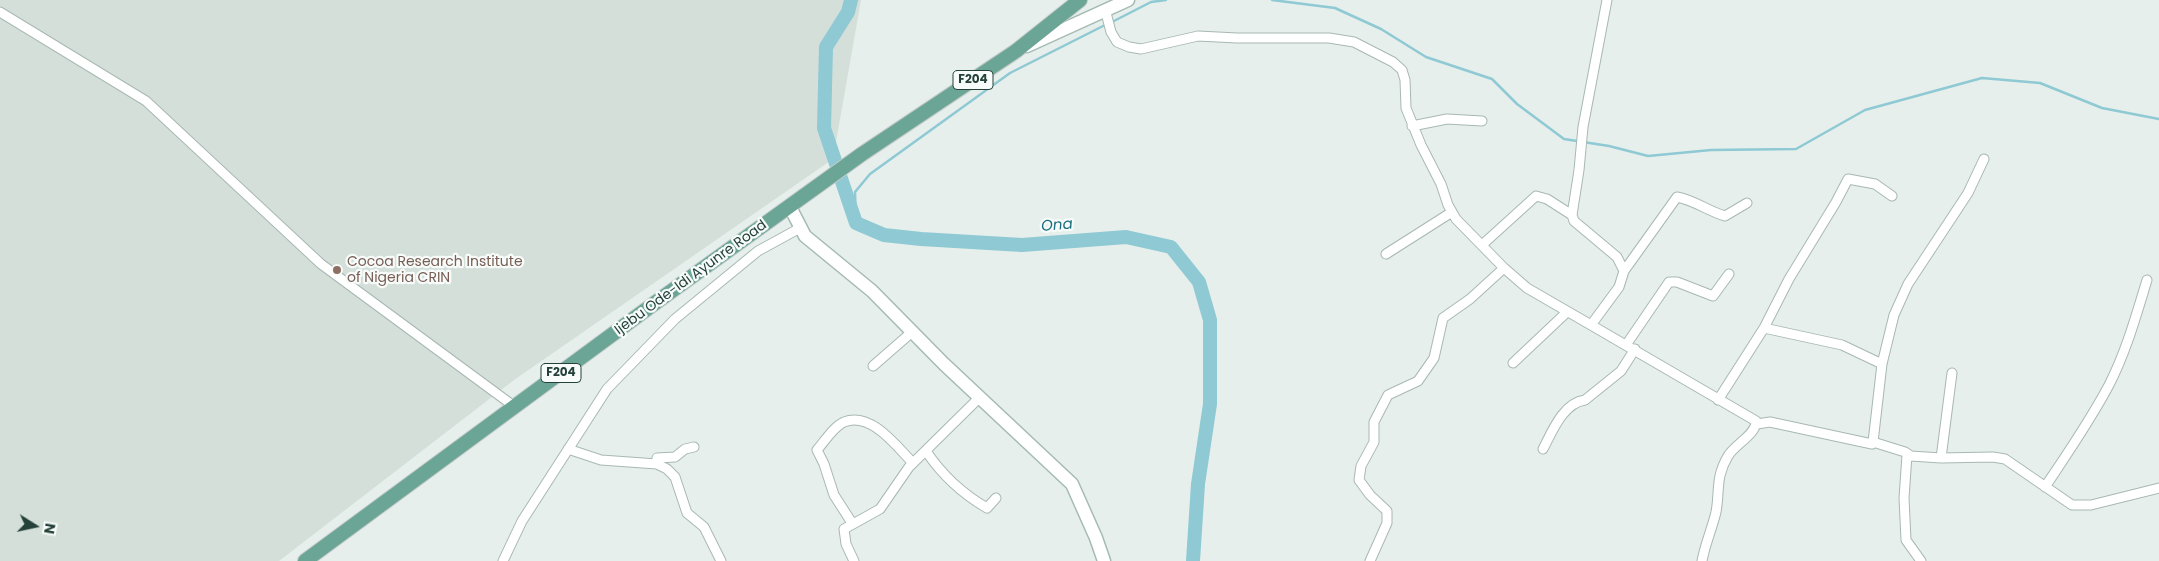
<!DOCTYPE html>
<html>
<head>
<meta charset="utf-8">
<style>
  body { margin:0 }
  #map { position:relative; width:2159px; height:561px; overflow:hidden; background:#e6efeb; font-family:Poppins,sans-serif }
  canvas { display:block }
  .north { position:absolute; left:10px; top:501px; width:50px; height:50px; -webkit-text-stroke:4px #f7fbf9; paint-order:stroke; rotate:100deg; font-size:14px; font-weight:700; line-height:20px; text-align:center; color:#24423a }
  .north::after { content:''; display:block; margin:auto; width:18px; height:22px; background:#24423a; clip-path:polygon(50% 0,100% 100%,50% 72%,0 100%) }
</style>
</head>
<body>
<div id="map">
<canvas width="2159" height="561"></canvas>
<div class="north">N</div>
</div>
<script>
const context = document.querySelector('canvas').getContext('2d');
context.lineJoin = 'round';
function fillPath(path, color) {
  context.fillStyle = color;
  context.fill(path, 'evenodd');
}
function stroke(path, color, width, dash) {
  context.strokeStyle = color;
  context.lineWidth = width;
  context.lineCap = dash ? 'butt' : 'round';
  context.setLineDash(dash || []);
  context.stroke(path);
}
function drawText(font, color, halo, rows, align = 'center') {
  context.font = font + ' Poppins,sans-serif';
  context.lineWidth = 4.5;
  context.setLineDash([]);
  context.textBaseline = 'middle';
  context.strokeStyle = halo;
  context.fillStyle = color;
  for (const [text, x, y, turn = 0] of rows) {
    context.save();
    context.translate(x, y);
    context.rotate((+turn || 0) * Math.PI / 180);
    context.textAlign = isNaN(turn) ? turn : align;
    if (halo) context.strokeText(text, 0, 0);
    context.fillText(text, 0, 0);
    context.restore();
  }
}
fillPath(new Path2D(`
  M 0,0 L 861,0 L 833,159 L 514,380 L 279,561 L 0,561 Z`), '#d4dfda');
stroke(new Path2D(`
  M 1272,0 L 1335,8 L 1381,29 L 1426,57 L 1492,79 L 1517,104 L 1564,139 L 1609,146 L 1648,156 L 1711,150 L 1796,149 L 1865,110 L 1982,78 L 2040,83 L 2102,108 L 2159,119
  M 1112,22 L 1151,2 L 1166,0
  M 856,223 L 855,192 L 870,174 L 1010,73 L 1107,24`), '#8ec9d4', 2.5);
stroke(new Path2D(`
  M 851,0 L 848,12 L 826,47 L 824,128 L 856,223 L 884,235 L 921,239 L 1022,245 L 1126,237 L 1171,247 L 1199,282 L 1210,320 L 1210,404 L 1198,484 L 1193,561`), '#8ec9d4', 14);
const street = new Path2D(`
  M 1105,9 L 1111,32 L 1117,42 L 1129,47 L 1141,49 L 1198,36 L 1237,38 L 1329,38 L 1354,42 L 1393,62 L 1402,70 L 1405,80 L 1406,108 L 1421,145 L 1441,184 L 1448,205 L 1456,219 L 1504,268 L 1527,288 L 1591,325 L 1619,287 L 1624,271 L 1617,257 L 1574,221 L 1572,215 L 1579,170 L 1583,127 L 1607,0
  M 0,12 L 146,101 L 321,264 L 515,407
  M 1412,126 L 1447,119 L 1482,121
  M 1482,245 L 1536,196 L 1547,199 L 1572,215
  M 1386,254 L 1452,212
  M 1624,271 L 1677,197 C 1694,200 1708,211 1725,216 L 1747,203
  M 1591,325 L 1756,421 C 1757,434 1734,445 1728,456 C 1715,478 1720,491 1716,512 C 1712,529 1705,544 1702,561
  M 1764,328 L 1789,279 L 1836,202 L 1848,179 L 1875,184 L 1892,196
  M 1626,345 L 1669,282 L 1677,282 L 1713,296 L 1729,274
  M 1513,363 L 1567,312
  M 873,366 L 912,332
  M 1718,400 L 1764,328 L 1842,345 L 1882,364
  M 1757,424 L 1770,422 L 1872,444 L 1873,442 L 1905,452 L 1911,456 L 1941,458 L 1993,457 L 2005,459 L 2072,505 L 2091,505 L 2159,488
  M 1873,442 L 1882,364 L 1894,315 L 1908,284 L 1968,193 L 1984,159
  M 568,449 L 601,460 L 657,464 L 667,469 L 675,477 L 687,513 L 704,527 L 721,561
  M 1543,449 C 1552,432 1563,403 1585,400 L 1621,371 L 1635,349
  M 926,451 C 942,475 961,493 987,508 L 996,498
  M 1907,455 L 1904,498 L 1906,540 L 1921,561
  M 1941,458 L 1952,373
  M 657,464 L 657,458 L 675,457 L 685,449 L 694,447
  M 2045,487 C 2067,454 2090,421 2109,385 C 2126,352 2136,316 2147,280
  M 852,523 L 834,495 L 824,464 L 817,450 C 825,441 833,427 844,422 C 871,411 897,447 913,463
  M 503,561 L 522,521 L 607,389 L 675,319 L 758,251 L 800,228
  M 854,561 L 846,544 L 844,529 L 880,509 L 909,467 L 979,398
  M 1370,561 L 1387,523 L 1387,511 L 1370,495 L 1359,480 L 1361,466 L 1374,442 L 1374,422 L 1388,395 L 1418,381 L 1434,358 L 1443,318 L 1470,299 L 1504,268`);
const secondary = new Path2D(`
  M 1027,46 L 1128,0
  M 790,207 L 805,236 L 872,291 L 944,364 L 1072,484 L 1096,538 L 1104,561`);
const primary = new Path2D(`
  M 305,561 L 655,303 L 862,154 L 1016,51 L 1080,0`);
stroke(street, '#a8b8b2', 11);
stroke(secondary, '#a4bbb3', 15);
stroke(primary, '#c2cac8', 16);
stroke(street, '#fff', 9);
stroke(secondary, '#fff', 12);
stroke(primary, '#6aa596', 14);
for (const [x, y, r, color] of [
  [337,270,5,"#8d6e63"]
]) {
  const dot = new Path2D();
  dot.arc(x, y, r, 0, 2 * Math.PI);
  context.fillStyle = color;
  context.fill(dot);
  stroke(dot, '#f7fbf9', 2);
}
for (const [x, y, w] of [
  [973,80,40],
  [561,373,40]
]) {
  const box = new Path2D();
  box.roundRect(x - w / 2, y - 9.5, w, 19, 4);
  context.fillStyle = '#f7fbf9';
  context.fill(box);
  stroke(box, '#24423a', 1);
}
drawText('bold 12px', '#24423a', null, [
  ["F204",973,80],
  ["F204",561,373]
]);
drawText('14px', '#785e54', '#f7fbf9', [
  ["Cocoa Research Institute",347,262],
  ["of Nigeria CRIN",347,278]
], 'left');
drawText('14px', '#24423a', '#f7fbf9', [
  ["Ijebu Ode-Idi Ayunre Road",691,278,-36]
]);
drawText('italic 15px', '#1c6f80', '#f7fbf9', [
  ["Ona",1057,226,-5]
]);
</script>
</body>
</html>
